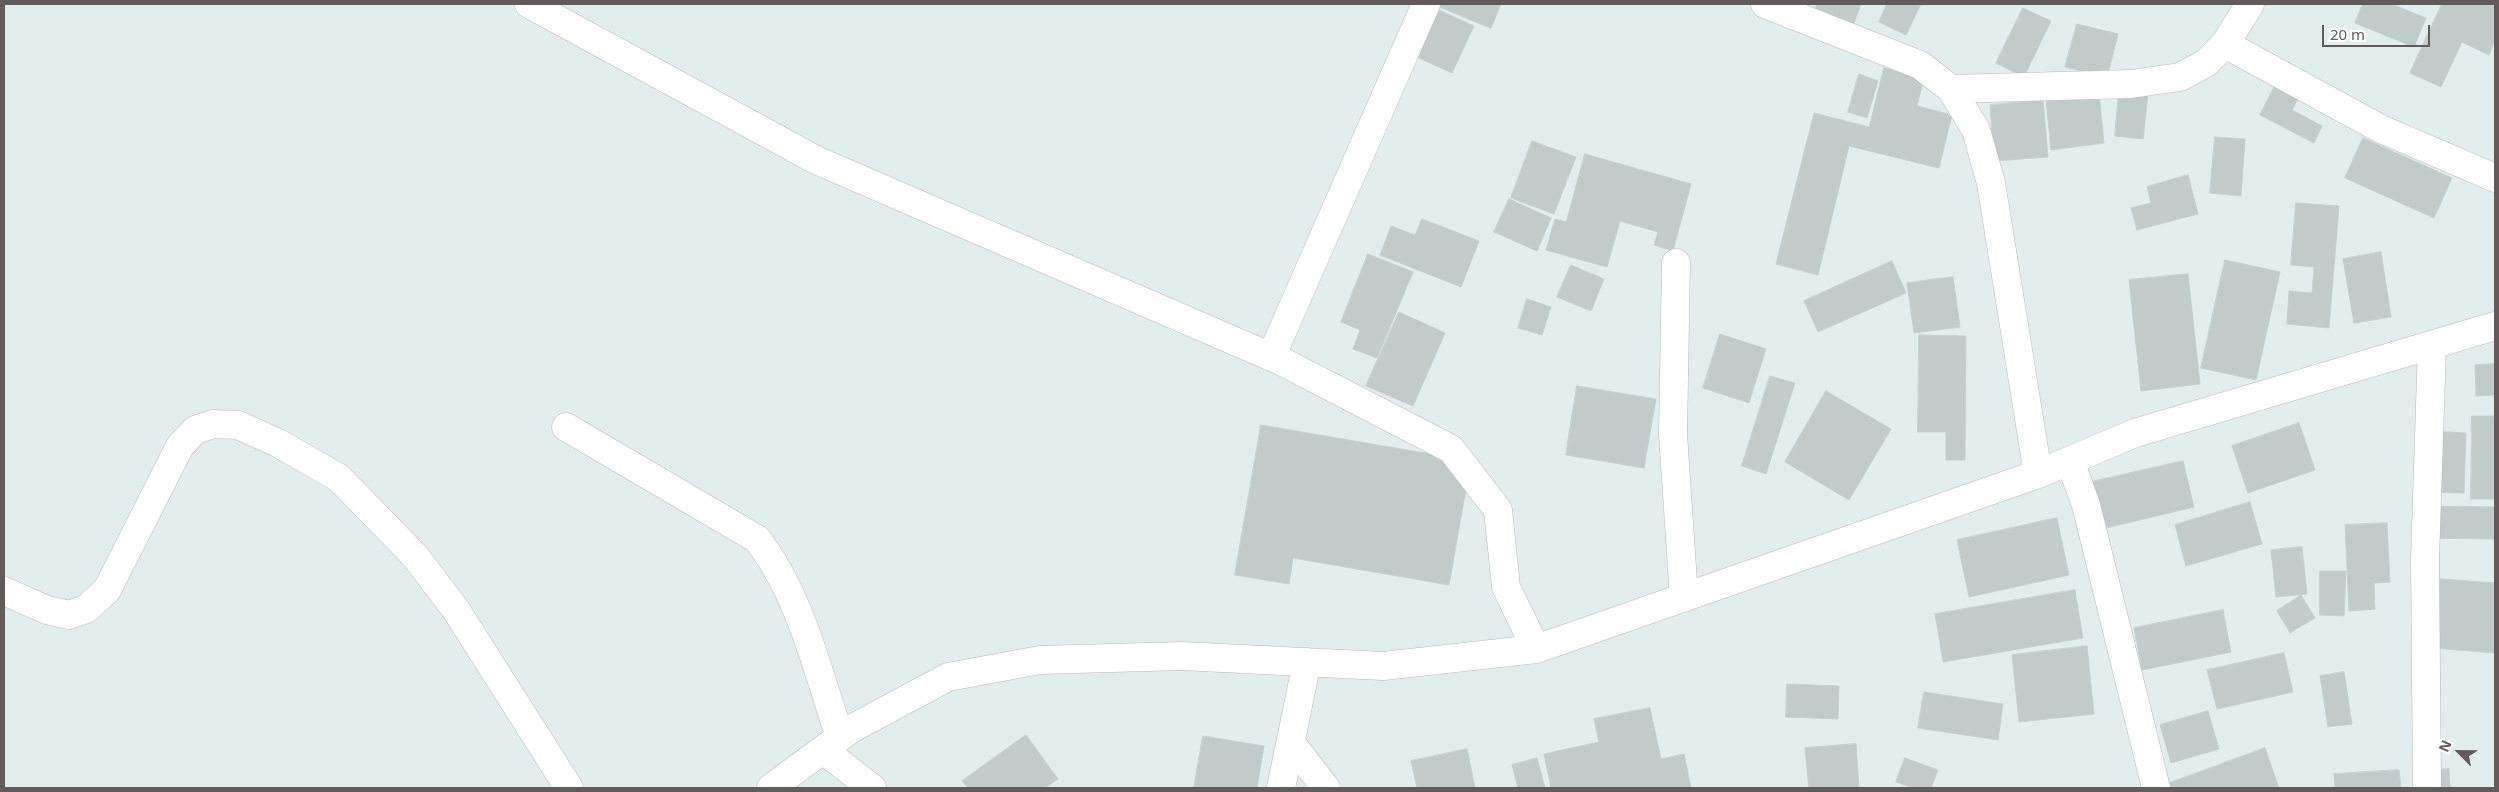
<!DOCTYPE html>
<html>
<head>
<meta charset="utf-8">
<style>
  body { margin:0 }
  #map { position:relative; width:2499px; height:792px; overflow:hidden; background:#e2edee; font-family:"Noto Sans",sans-serif }
  canvas { display:block }
  .frame { position:absolute; inset:0; border:5px solid #635a5c; pointer-events:none }
  .north { position:absolute; left:2434px; top:727px; width:50px; height:50px; -webkit-text-stroke:4px #fff; paint-order:stroke; rotate:293deg; font-size:14px; font-weight:700; line-height:20px; text-align:center; color:#635a5c }
  .north::after { content:''; display:block; margin:auto; width:18px; height:22px; background:#635a5c; clip-path:polygon(50% 0,100% 100%,50% 72%,0 100%) }
  .scale { position:absolute; left:2322px; top:25px; width:108px; height:22px; box-sizing:border-box; border:2px solid #635a5c; border-top:0; padding-left:6px; font-size:15px; line-height:18px; white-space:nowrap; color:#635a5c; -webkit-text-stroke:4px #fff; paint-order:stroke }
</style>
</head>
<body>
<div id="map">
<canvas width="2499" height="792"></canvas>
<div class="frame"></div>
<div class="north">N</div>
<div class="scale">20 m</div>
</div>
<script>
const context = document.querySelector('canvas').getContext('2d');
context.lineJoin = 'round';
function fillPath(path, color) {
  context.fillStyle = color;
  context.fill(path, 'evenodd');
}
function stroke(path, color, width, dash) {
  context.strokeStyle = color;
  context.lineWidth = width;
  context.lineCap = dash ? 'butt' : 'round';
  context.setLineDash(dash || []);
  context.stroke(path);
}
const building = new Path2D(`
  M 1433,4 L 1501,4 L 1491,28 Z
  M 1817,4 L 1861,4 L 1851,31 L 1812,16 Z
  M 1887,4 L 1921,4 L 1906,35 L 1879,22 Z
  M 2363,4 L 2391,4 L 2426,18 L 2414,47 L 2355,23 Z
  M 2442,4 L 2495,4 L 2495,40 L 2489,55 L 2462,42 L 2441,87 L 2410,73 Z
  M 1430,6 L 1474,26 L 1452,73 L 1408,53 Z
  M 2023,8 L 2051,21 L 2024,77 L 1996,63 Z
  M 2077,24 L 2118,34 L 2107,78 L 2065,67 Z
  M 1884,68 L 1924,78 L 1917,106 L 1952,115 L 1939,168 L 1849,146 L 1818,275 L 1776,264 L 1814,113 L 1869,127 Z
  M 1859,74 L 1878,81 L 1867,118 L 1848,112 Z
  M 2278,80 L 2302,92 L 2292,110 L 2322,126 L 2314,143 L 2260,115 Z
  M 2098,83 L 2104,143 L 2051,150 L 2045,89 Z
  M 2119,91 L 2148,94 L 2143,139 L 2115,136 Z
  M 2043,100 L 2048,157 L 1994,161 L 1990,105 Z
  M 2215,137 L 2245,139 L 2241,196 L 2210,193 Z
  M 2363,138 L 2452,178 L 2434,218 L 2345,178 Z
  M 1532,141 L 1576,157 L 1554,214 L 1511,198 Z
  M 1585,154 L 1691,184 L 1673,251 L 1654,245 L 1658,232 L 1620,221 L 1607,267 L 1546,250 L 1555,219 L 1566,222 Z
  M 2188,175 L 2198,214 L 2137,230 L 2131,208 L 2151,203 L 2147,187 Z
  M 1509,199 L 1551,218 L 1537,251 L 1494,232 Z
  M 2296,203 L 2339,206 L 2329,328 L 2287,324 L 2289,291 L 2312,293 L 2314,267 L 2291,265 Z
  M 1422,219 L 1479,241 L 1461,287 L 1380,255 L 1391,226 L 1415,235 Z
  M 2381,252 L 2391,317 L 2354,323 L 2343,259 Z
  M 1368,254 L 1413,272 L 1377,358 L 1353,349 L 1360,330 L 1341,322 Z
  M 2225,260 L 2280,272 L 2256,380 L 2201,368 Z
  M 1892,261 L 1906,293 L 1818,332 L 1804,301 Z
  M 1571,265 L 1604,279 L 1591,311 L 1557,297 Z
  M 2188,274 L 2200,384 L 2141,391 L 2129,280 Z
  M 1953,277 L 1960,327 L 1914,333 L 1907,283 Z
  M 1527,299 L 1551,307 L 1542,335 L 1518,328 Z
  M 1399,312 L 1445,333 L 1413,406 L 1366,386 Z
  M 1720,334 L 1766,349 L 1749,403 L 1703,388 Z
  M 1919,335 L 1966,336 L 1965,460 L 1946,460 L 1946,432 L 1918,432 Z
  M 2495,364 L 2495,395 L 2476,396 L 2475,365 Z
  M 1770,376 L 1795,383 L 1766,474 L 1742,466 Z
  M 1577,386 L 1656,399 L 1644,468 L 1566,455 Z
  M 1826,391 L 1891,429 L 1849,500 L 1785,462 Z
  M 2472,416 L 2495,416 L 2495,499 L 2471,499 Z
  M 2299,423 L 2315,470 L 2248,493 L 2232,446 Z
  M 1261,425 L 1471,461 L 1449,585 L 1293,558 L 1289,584 L 1235,575 Z
  M 2428,431 L 2466,433 L 2464,493 L 2425,492 Z
  M 2183,461 L 2194,507 L 2102,529 L 2091,482 Z
  M 2250,502 L 2262,544 L 2186,566 L 2175,525 Z
  M 2418,506 L 2495,507 L 2495,539 L 2417,538 Z
  M 2057,518 L 2069,575 L 1969,597 L 1957,540 Z
  M 2387,523 L 2390,582 L 2374,583 L 2375,609 L 2349,611 L 2345,525 Z
  M 2302,547 L 2307,594 L 2276,597 L 2271,550 Z
  M 2320,571 L 2346,571 L 2344,616 L 2320,615 Z
  M 2428,578 L 2495,583 L 2495,653 L 2422,647 Z
  M 2075,590 L 2083,638 L 1943,662 L 1935,614 Z
  M 2301,595 L 2315,618 L 2290,633 L 2277,611 Z
  M 2223,610 L 2231,652 L 2142,670 L 2134,628 Z
  M 2087,646 L 2094,714 L 2019,722 L 2012,655 Z
  M 2284,653 L 2293,692 L 2217,709 L 2207,670 Z
  M 2344,672 L 2352,724 L 2328,727 L 2320,676 Z
  M 1787,684 L 1839,686 L 1838,719 L 1786,717 Z
  M 1924,692 L 2003,704 L 1998,740 L 1918,728 Z
  M 1650,708 L 1661,759 L 1684,754 L 1691,788 L 1551,788 L 1544,754 L 1599,742 L 1594,719 Z
  M 2208,711 L 2219,749 L 2171,763 L 2160,725 Z
  M 1026,735 L 1058,779 L 1045,788 L 968,788 L 962,781 Z
  M 1203,736 L 1264,746 L 1257,788 L 1194,788 Z
  M 1856,744 L 1859,788 L 1809,788 L 1805,748 Z
  M 2265,748 L 2279,788 L 2169,788 L 2167,784 Z
  M 1467,749 L 1475,788 L 1417,788 L 1411,761 Z
  M 1537,758 L 1545,788 L 1518,788 L 1512,765 Z
  M 1905,758 L 1938,770 L 1931,788 L 1913,788 L 1896,782 Z
  M 2449,769 L 2450,788 L 2420,788 L 2419,771 Z
  M 2399,770 L 2401,788 L 2335,788 L 2334,774 Z`);
fillPath(building, '#c0cbca');
stroke(building, '#c0d2d1', 1);
const minor = new Path2D(`
  M 529,4 L 816,160 L 1283,362 L 1451,449 L 1498,510 L 1506,587 L 1536,649
  M 1765,4 L 1920,65 L 1951,89 L 1976,130 L 1991,183 L 2038,474
  M 2225,44 L 2381,129 L 2495,178
  M 1951,89 L 2131,84 L 2180,77 L 2206,63 L 2225,44 L 2250,4
  M 1676,263 L 1673,434 L 1684,598
  M 1271,357 L 1426,4
  M 566,427 L 757,539 C 801,596 817,670 840,737
  M 2070,461 L 2086,505 L 2156,788
  M 4,591 L 47,610 L 69,615 L 86,609 L 107,590 L 180,446 L 195,430 L 213,424 L 238,425 L 278,443 L 339,478 L 415,556 L 456,610 L 569,788
  M 1291,743 L 1326,788
  M 823,750 L 872,788
  M 771,788 L 851,729 L 948,677 L 1040,660 L 1182,656 L 1383,666 L 1536,649 L 2038,474 L 2135,433 L 2495,326
  M 1281,788 L 1307,662
  M 2427,788 L 2425,560 L 2432,345`);
stroke(minor, '#bfb7b8', 29);
stroke(minor, '#fff', 28);
</script>
</body>
</html>
